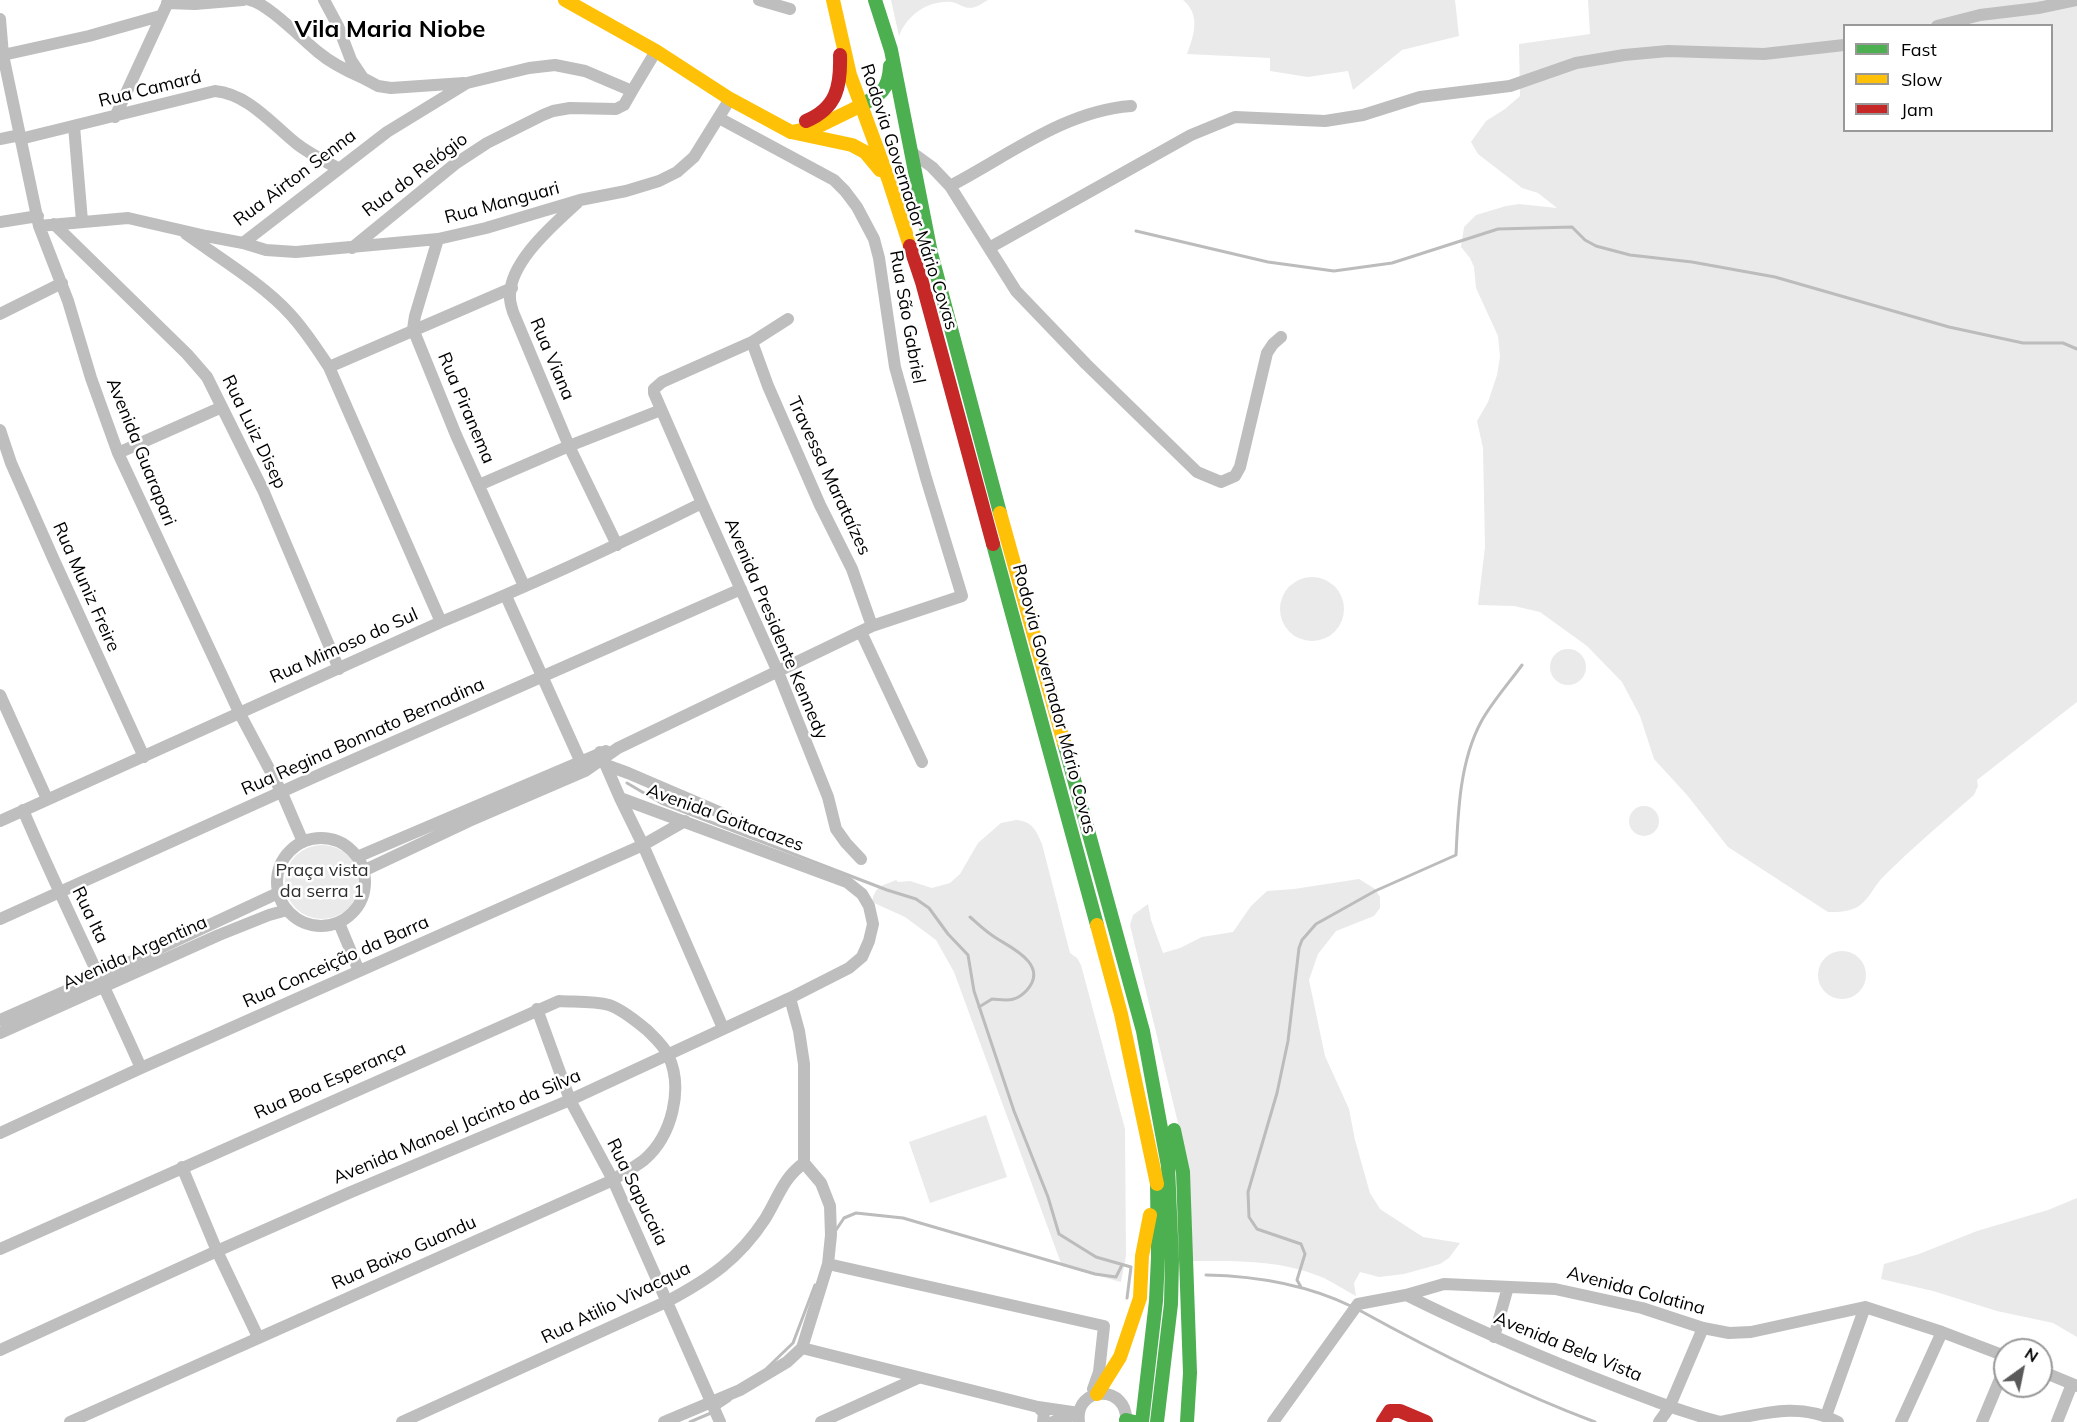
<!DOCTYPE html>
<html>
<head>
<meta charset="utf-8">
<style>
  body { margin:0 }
  #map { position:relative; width:2077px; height:1422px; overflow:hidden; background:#fff; font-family:Mulish,sans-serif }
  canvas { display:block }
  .legend { position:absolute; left:1843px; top:24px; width:210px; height:108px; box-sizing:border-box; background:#fff; border:2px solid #999; margin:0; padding:8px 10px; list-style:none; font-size:18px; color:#000 }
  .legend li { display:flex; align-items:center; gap:12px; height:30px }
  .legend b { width:30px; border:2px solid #999 }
  .north { position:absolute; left:1993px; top:1338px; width:60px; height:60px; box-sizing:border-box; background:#fff; border:2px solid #999; border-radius:50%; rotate:33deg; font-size:16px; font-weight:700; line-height:24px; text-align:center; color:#000 }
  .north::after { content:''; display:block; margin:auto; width:21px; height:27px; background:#595959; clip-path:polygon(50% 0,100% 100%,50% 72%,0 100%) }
</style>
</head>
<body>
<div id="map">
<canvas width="2077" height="1422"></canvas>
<ul class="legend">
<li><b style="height:8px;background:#4caf50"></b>Fast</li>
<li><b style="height:8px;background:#ffc107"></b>Slow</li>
<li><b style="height:8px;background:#c62828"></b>Jam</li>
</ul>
<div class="north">N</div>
</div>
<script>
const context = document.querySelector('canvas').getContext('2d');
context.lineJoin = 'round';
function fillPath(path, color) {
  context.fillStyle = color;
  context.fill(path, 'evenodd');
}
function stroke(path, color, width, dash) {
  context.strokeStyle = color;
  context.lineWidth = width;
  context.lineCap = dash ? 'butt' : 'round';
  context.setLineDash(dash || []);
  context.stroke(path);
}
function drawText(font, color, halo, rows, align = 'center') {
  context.font = font + ' Mulish,sans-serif';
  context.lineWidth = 5;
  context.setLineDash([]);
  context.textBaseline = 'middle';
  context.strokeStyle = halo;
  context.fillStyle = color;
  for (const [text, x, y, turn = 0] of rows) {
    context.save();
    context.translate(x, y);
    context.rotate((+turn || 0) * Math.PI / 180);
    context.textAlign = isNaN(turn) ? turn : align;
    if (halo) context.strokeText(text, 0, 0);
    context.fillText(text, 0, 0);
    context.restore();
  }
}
fillPath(new Path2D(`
  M 891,0 L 988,0 C 984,2 979,6 975,7 C 966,10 960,4 952,2 C 928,0 907,15 899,36 Z
  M 1183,0 L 1455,0 L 1459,36 L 1402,50 L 1353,90 L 1348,71 L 1308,77 L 1270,71 L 1270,58 L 1187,54 C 1194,35 1201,15 1183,0 Z
  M 1588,0 L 2077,0 L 2077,702 L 1977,780 L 1978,786 L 1974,795 C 1943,822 1912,848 1883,877 C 1874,886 1870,898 1859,906 C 1849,912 1839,912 1828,912 L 1728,847 L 1687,795 L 1654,759 L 1640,716 L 1622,682 L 1587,646 L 1540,612 L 1514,606 L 1478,605 L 1485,547 L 1483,448 L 1477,421 L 1488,402 L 1497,375 L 1500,357 L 1498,336 L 1476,288 L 1474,267 L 1470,258 L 1461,247 L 1464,227 L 1476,215 L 1506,206 L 1519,204 L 1557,208 L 1538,193 L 1522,188 L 1478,154 L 1471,142 L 1486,121 L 1505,109 L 1520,96 L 1519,44 L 1590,34 ZM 1844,26 L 2052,26 L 2052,130 L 1844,130 Z
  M1280 609a32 32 0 1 1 64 0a32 32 0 1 1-64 0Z
  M1550 667a18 18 0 1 1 36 0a18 18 0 1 1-36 0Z
  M1629 821a15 15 0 1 1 30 0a15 15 0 1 1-30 0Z
  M 1016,820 C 1032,821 1036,830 1042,844 L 1070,953 L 1077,958 L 1081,965 L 1125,1129 L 1126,1256 L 1121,1282 L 1062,1266 L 954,972 L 936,940 L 905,917 L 872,902 C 875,885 883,886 896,880 L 898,882 L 910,881 L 932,888 L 950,883 L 960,874 L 978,843 L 1001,823 Z
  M285 882a37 37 0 1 1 74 0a37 37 0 1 1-74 0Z
  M 1359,879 L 1375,889 L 1380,897 L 1380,908 L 1374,916 L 1336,931 L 1318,954 L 1309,980 L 1325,1056 L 1349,1109 L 1355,1140 L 1370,1193 L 1380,1209 L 1423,1237 L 1460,1243 L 1449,1258 L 1440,1264 L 1404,1274 L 1379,1277 L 1360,1272 L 1354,1283 L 1356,1296 C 1344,1290 1332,1281 1319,1276 C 1277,1259 1234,1261 1189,1261 L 1186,1156 L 1130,925 L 1133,915 L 1148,904 L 1151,920 L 1163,953 L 1180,948 L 1202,937 L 1233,932 L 1251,906 L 1267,891 L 1294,889 Z
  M1818 975a24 24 0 1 1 48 0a24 24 0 1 1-48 0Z
  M 986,1115 L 1007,1177 L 930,1203 L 909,1142 Z
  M 2077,1198 L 2077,1337 L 2053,1323 L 1997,1311 L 1933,1291 L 1881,1279 L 1884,1264 L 1919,1254 L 1977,1231 L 2048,1210 Z`), '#eaeaea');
stroke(new Path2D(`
  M 1136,231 L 1268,262 L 1334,271 L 1392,263 L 1498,229 L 1572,227 L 1585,240 L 1596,246 L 1630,255 L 1692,262 L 1775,277 L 1949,327 L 2023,343 L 2063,343 L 2077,349
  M 627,783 L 661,803 L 887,890 L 916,899 L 929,908 L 948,934 L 968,955 L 974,991 L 1014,1111 L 1048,1197 L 1059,1234 L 1096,1257 L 1131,1267 L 1127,1298
  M 970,917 C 978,924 986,932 996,938 C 1012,948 1049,965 1027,990 C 1015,1003 1007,1000 992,999 L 979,1007
  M 836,1230 L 844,1218 L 856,1213 L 903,1218 L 1095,1274 L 1116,1277 L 1122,1265
  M 1206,1275 C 1257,1276 1306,1284 1353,1307
  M 1301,1287 L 1297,1280 L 1305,1254 L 1301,1244 L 1257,1229 L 1249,1217 L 1248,1192 L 1277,1093 L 1288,1041 L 1299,948 L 1302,940 L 1316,924 L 1375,891 L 1456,855 C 1458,811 1460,761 1481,722 C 1492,702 1509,683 1522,665
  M 1359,1310 C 1435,1352 1513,1391 1595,1422
  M 767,1368 L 793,1343 L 815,1285
  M 718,1408 L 730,1400
  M 690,1422 L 711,1413`), '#bcbcbc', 3);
stroke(new Path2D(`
  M 250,0 C 267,3 302,39 318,52 C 331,63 347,71 363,78
  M 324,0 L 338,26 L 351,60 L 363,78 L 378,86 L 391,88 L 464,83
  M 759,0 L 790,9
  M 167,3 L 195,4 L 243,0
  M 0,19 L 3,55 L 39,226 L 68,301 L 91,378 L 118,453 L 239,712 L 282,793 L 303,842
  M 1937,26 L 1980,15 L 2038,8 L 2077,0
  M 3,55 L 89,36 L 160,16
  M 115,117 L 169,0
  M 74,126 L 82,221
  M 0,139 L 20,135
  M 20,139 L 215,91 C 248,94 272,124 297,144 C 310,154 324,161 338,168
  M 910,151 L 932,167 L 950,186 L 1016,291 L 1086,364 L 1197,472 L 1221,482 L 1235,476 L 1240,467 L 1267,353 L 1273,344 L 1281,337
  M 950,186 C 1008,156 1064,111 1131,106
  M 577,203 C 553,225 508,263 510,298 C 510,303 512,308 513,312 L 569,446 L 617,545
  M 0,222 L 38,216
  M 54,224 L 187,354 L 207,377 L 263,490 L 339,669
  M 39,226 L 128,218 L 206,236 L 243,243 L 387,132 L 467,83 L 529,68 L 555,65 L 585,71 L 632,91 L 656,51
  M 186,234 C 218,257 264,285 290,314 C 305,330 317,349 329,367 L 441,622
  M 438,239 L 415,316 L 413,329 L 456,435 L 524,586
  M 243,243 L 266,250 L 296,252 L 438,239 L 486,228 L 580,200 L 626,191 L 659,181 L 677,172 L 694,157 L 730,99
  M 352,248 L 455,164 L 487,143 L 543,115 L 553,111 L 570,108 L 616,109 L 624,105 L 632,91
  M 989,248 L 1191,135 L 1235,117 L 1325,121 L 1363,115 L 1420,97 L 1510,86 L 1576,63 L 1624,55 L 1668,51 L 1764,54 L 1844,45
  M 0,314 L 62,283
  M 788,319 L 752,342 L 662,382 L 654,389 L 654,393 L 702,503 L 778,672 L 828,797 L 836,829 L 846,843 L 861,859
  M 752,342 L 768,386 L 820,505 L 852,569 L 872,626
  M 329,367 L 512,288
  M 0,430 L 11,463 L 53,558 L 144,757
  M 118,453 L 222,407
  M 479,485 L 569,446 L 661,410
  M 506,596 L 583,767
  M 861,632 L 922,762
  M 0,695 L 47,799
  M 606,765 L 628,773 L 726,815
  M 620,798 L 643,845 L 723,1028
  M 23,810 C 60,897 103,982 141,1068
  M 0,821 L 441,622 C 529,586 616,546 702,503
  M277 882a44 44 0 1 1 88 0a44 44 0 1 1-88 0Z
  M 357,857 L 606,751
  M 363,871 L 469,821 L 585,771 L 618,748 L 872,626 L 962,596 L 926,478 L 895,367 L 879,258 L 874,239 L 857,207 L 845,191 L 834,180 L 719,118
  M 0,919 L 312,778 L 741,589
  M 339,923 L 359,971
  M 537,1009 L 570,1100 L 613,1180 L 720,1422
  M 0,1020 L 100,976 L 278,893
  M 0,1033 L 219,935 L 269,915 L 287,910
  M 0,1133 L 141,1068 L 643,845 L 685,821
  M 182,1167 L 217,1251 L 258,1337
  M 0,1249 L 559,1001 C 575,1002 594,1001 609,1005 C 622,1009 637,1022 647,1030 C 654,1037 664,1046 668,1055 C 684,1088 672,1136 644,1160 C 635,1167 623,1173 613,1180 L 70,1422
  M 828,1264 L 1104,1326 L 1099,1372 L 1093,1389
  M 1406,1295 C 1464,1324 1522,1349 1582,1373 C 1628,1391 1672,1409 1720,1422
  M 1494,1337 L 1508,1287
  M 802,1348 L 1038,1407 L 1079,1413
  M 0,1350 L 217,1251 L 351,1192 L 570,1100 L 790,998 L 849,968 L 862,957 L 869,941 L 873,924 L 869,906 L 862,894 L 847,882 L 620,798 L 600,752
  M 2041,1371 L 2077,1386
  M 1038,1407 L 1044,1413 L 1043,1422
  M 1826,1416 L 1865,1307
  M 402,1422 L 668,1301 C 709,1279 739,1259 765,1219 C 778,1198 783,1178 804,1163
  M 664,1422 L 740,1390 L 787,1362 L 802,1348 L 828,1264 L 831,1235 L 830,1206 L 821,1183 L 804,1163 L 804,1064 L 799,1031 L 790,998
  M 821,1422 L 918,1378
  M 1053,1422 L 1077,1414
  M 1079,1422 C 1074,1385 1129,1384 1126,1422
  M 1273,1422 L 1358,1304 L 1406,1295 L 1444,1284 L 1555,1289 L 1642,1308 L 1703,1328 L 1729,1333 L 1751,1332 L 1865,1307 L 1942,1332 L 2005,1356
  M 1659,1422 L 1669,1408 L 1703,1328
  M 1720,1422 C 1762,1414 1798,1401 1838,1422
  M 1901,1422 L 1942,1332
  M 1982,1422 L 2005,1367
  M 2057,1422 L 2072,1384`), '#bebebe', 12);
stroke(new Path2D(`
  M 875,0 L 891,50 L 931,253 L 1000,513
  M 860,106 C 880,95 889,90 890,66
  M 993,544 L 1097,925
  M 1064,743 L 1143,1031 L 1168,1166 L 1172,1260 L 1171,1304 L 1157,1422
  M 1174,1130 L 1183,1172 L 1190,1373 L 1187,1422
  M 1126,1420 L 1134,1422
  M 1142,1422 L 1156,1301 L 1158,1257 L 1157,1184`), '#4caf50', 14);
stroke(new Path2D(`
  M 565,0 L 656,51 L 730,99 L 791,132 L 817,127 L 860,106
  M 833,0 L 850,75 L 889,181 L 910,246
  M 791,132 L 852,145 L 865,152 L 880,170
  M 1000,513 L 1064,743
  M 1097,925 L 1121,1014 L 1157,1184
  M 1097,1394 L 1120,1357 L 1140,1298 L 1142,1256 L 1150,1215`), '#ffc107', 14);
stroke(new Path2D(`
  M 806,121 C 837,108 841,86 840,55
  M 910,246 L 922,282 L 993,544
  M 1383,1422 L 1390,1411 L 1400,1411 L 1426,1422`), '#c62828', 14);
drawText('18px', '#000', '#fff', [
  ["Rua Camará",150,89,-14],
  ["Rua do Relógio",415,175,-37],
  ["Rua Airton Senna",295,178,-37],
  ["Rodovia Governador Mário Covas",909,197,72],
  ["Rua Manguari",502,203,-15],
  ["Rua São Gabriel",907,317,80],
  ["Rua Viana",552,359,67],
  ["Rua Piranema",466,408,67],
  ["Rua Luiz Disep",254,432,64],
  ["Avenida Guarapari",141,452,68],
  ["Travessa Marataízes",829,476,65],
  ["Rua Muniz Freire",86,587,66],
  ["Avenida Presidente Kennedy",776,629,67],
  ["Rua Mimoso do Sul",344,646,-24],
  ["Rodovia Governador Mário Covas",1054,699,75],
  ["Rua Regina Bonnato Bernadina",363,737,-24],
  ["Avenida Goitacazes",725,818,20],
  ["Rua Ita",90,915,64],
  ["Avenida Argentina",135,953,-24],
  ["Rua Conceição da Barra",336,962,-24],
  ["Rua Boa Esperança",330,1081,-24],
  ["Avenida Manoel Jacinto da Silva",457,1127,-23],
  ["Rua Sapucaia",637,1192,64],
  ["Rua Baixo Guandu",404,1253,-24],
  ["Avenida Colatina",1636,1291,15],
  ["Rua Atilio Vivacqua",616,1303,-26],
  ["Avenida Bela Vista",1568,1347,22]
]);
drawText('18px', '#2f2f2f', '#fff', [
  ["Praça vista",322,871],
  ["da serra 1",322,892]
]);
drawText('bold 24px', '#000', '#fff', [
  ["Vila Maria Niobe",390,30]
]);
</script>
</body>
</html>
